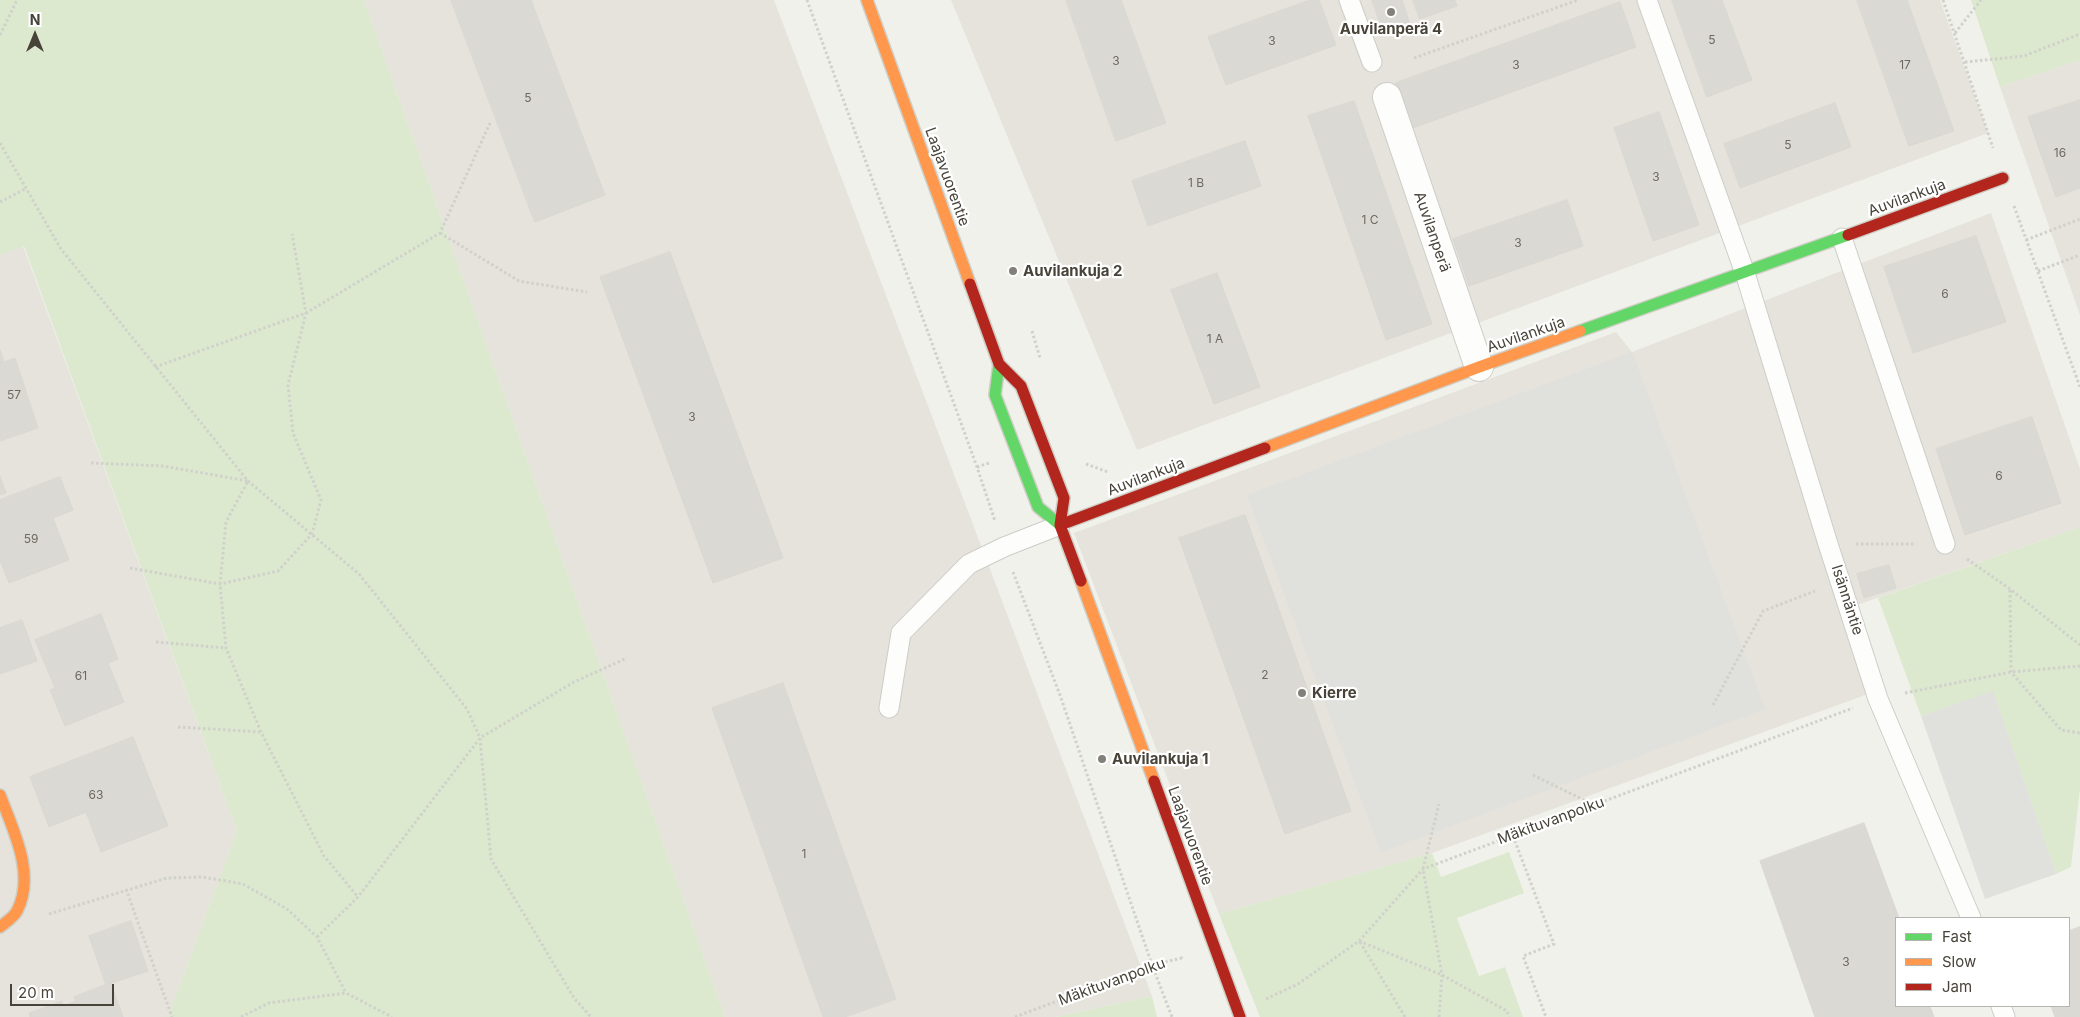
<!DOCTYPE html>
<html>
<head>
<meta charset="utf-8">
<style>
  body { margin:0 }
  #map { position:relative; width:2080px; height:1017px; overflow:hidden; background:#f1f1ec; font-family:Inter,sans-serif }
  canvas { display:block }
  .legend { position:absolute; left:1895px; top:917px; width:175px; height:90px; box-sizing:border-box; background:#fff; border:1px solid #b5b4b0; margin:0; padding:6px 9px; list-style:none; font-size:15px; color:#474339 }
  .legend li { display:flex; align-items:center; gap:10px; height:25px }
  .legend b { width:25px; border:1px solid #b5b4b0 }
  .north { position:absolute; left:10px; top:10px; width:50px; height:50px; -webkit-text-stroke:4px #fff; paint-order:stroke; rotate:0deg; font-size:14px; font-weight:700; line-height:20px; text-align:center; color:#474339 }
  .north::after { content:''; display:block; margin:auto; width:18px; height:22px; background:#474339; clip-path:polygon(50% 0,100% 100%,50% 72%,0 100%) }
  .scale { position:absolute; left:10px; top:984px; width:104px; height:22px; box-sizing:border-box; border:2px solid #474339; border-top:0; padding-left:6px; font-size:15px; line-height:18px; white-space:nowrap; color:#474339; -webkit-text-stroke:4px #fff; paint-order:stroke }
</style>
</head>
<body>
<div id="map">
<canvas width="2080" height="1017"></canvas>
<ul class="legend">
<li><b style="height:6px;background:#63d668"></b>Fast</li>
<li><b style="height:6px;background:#ff974d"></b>Slow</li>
<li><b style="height:6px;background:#b3261e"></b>Jam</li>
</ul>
<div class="north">N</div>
<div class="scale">20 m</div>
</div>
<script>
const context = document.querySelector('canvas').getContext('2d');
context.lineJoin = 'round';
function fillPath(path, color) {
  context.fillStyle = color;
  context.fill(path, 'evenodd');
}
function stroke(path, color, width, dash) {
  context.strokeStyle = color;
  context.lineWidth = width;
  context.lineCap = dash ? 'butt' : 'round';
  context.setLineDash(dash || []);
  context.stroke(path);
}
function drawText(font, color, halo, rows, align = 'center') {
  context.font = font + ' Inter,sans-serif';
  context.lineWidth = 4.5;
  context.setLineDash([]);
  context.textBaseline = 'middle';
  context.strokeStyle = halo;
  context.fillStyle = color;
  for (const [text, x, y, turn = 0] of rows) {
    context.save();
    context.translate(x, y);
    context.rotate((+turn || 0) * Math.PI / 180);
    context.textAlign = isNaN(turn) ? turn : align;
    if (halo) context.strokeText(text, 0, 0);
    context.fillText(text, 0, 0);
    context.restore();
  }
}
fillPath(new Path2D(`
  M 364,0 L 774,0 L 1152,996 L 1055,1017 L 725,1017 Z
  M 951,0 L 1940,0 L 1988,133 L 1137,450 Z
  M 2080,60 L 2080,315 L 2000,87 Z
  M 1991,213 L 2080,469 L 2080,527 L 1840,611 L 1868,694 L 1432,853 L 1219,914 L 1074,533 L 1616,332 L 1632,352 Z
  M 23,246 L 237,831 L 168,1017 L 0,1017 L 0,255 Z`), '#e5e3db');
fillPath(new Path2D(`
  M 0,0 L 364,0 L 725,1017 L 168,1017 L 237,831 L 24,246 L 0,255 Z
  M 1971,0 L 2080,0 L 2080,60 L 2000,87 Z
  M 2080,527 L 2080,789 L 2071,867 L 2056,874 L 1993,692 L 1921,716 L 1878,598 Z
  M 1509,852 L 1524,893 L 1457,918 L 1479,976 L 1505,967 L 1523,1017 L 1260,1017 L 1219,914 L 1432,853 L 1441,877 Z
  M 1152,996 L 1157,1017 L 1055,1017 Z`), '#dce9cf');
fillPath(new Path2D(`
  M 1632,352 L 1765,709 L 1381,852 L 1247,495 Z
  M 1993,691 L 2056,874 L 1985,899 L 1921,716 Z`), '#e0e0dc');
const building = new Path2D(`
  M 451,0 L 531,0 L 605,195 L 535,222 Z
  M 1066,0 L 1121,0 L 1166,123 L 1116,141 Z
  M 1310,0 L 1319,0 L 1336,45 L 1226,85 L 1208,37 Z
  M 1372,0 L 1402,0 L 1410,24 L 1384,33 Z
  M 1413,0 L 1455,0 L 1457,6 L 1420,19 Z
  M 1672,0 L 1722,0 L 1752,80 L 1707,97 Z
  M 1857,0 L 1907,0 L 1954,131 L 1909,146 Z
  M 1620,2 L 1636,47 L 1413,128 L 1396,83 Z
  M 2080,100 L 2080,188 L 2056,197 L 2028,117 Z
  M 1354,101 L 1432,324 L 1386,340 L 1308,116 Z
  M 1835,103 L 1851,147 L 1740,188 L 1724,144 Z
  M 1659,112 L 1699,225 L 1653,241 L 1614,128 Z
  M 1245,141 L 1261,186 L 1148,226 L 1132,181 Z
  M 1567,200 L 1583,246 L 1469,286 L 1453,239 Z
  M 1976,236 L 2006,322 L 1913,353 L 1884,267 Z
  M 670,252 L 783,558 L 713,583 L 600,277 Z
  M 1217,273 L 1260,387 L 1214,404 L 1171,290 Z
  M 0,350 L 4,362 L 15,358 L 38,428 L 0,441 Z
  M 2032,417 L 2061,503 L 1965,535 L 1936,449 Z
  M 0,476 L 6,493 L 0,495 Z
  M 60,477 L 73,510 L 53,518 L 69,560 L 9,583 L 0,560 L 0,500 Z
  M 1245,515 L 1351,811 L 1285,834 L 1179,538 Z
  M 1889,565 L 1896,588 L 1864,598 L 1857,574 Z
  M 101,614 L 118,659 L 108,663 L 124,702 L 65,726 L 50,690 L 55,688 L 35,640 Z
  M 22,620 L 37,661 L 0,674 L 0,628 Z
  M 783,683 L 896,999 L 845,1017 L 823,1017 L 712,708 Z
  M 133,737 L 168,826 L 101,852 L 86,812 L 49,827 L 30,777 Z
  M 1864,823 L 1899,918 L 1896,918 L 1896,1006 L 1930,1006 L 1934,1017 L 1815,1017 L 1760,861 Z
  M 131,921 L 148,971 L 106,985 L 89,936 Z
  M 2080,927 L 2080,1017 L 2055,1017 L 2051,1006 L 2069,1006 L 2069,931 Z
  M 111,983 L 123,1017 L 30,1017 L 29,1013 L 62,1001 L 63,1006 L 76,1001 L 74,997 Z`);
fillPath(building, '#dbd9d4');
stroke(building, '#d9d8d2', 1);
const lane = new Path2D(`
  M 1349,0 L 1372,62
  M 1647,0 L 1745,273 L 1828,544 L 1878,699 L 1971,918
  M 1842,238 L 1945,544
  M 889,708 L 901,633 L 969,564 L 1004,547 L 1060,525
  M 2001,1006 L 2005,1017`);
const street = new Path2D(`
  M 1387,97 L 1479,367`);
const fast = new Path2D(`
  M 1580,331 L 1848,235
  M 999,364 L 995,395 L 1038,507 L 1060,525`);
const slow = new Path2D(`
  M 867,0 L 970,284
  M 1265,448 L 1479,367 L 1580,331
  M 1081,581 L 1154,781
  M 0,795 C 13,830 36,874 17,911 C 13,918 6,922 0,927`);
const jam = new Path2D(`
  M 1848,235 L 2003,178
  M 970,284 L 999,364 L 1021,386 L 1064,498 L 1060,525 L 1081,581
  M 1060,525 L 1265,448
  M 1154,781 L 1240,1017`);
stroke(lane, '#cdcdc8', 21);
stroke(street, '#cdcdc8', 30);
stroke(fast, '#cfcec4', 14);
stroke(slow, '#cfcec4', 14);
stroke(jam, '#cfcec4', 14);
stroke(new Path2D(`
  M 807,0 L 977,467 L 995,521
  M 1943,0 L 1993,148
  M 1955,33 L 1981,0
  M 0,35 L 17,0
  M 1414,58 L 1578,0
  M 1965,62 L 2024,56 L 2080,34
  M 0,143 L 61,249 L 248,481 L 359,574 L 467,709 L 480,738 L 491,859 L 574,998 L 591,1017
  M 0,202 L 27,188
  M 2014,206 L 2080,387
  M 440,233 L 519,281 L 587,292
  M 2026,240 L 2080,219
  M 2038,271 L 2080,255
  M 1032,331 L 1040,358
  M 155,367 L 306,313 L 440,233 L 490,123
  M 91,463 L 163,466 L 248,481 L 226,522 L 220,584 L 226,648 L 261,732 L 324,856 L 358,897
  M 1086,464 L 1108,472
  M 977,467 L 989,463
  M 1856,544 L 1915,544
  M 1967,559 L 2010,589 L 2080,645
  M 130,568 L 220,584 L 278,571 L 312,534 L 321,500 L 293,433 L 288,385 L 306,313 L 292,234
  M 1013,572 L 1060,695 L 1152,965 L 1172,1017
  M 2010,590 L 2011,672 L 2061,730 L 2080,733
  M 156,642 L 226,648
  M 1905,693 L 2011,672 L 2080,666
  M 1713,705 L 1763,611 L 1815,591
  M 178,727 L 261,732
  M 1533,775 L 1594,805
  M 1513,836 L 1554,944 L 1523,956 L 1546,1017
  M 126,889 L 172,1017
  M 49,914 L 167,878 L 203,877 L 243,884 L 287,909 L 317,937 L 346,993
  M 317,937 L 358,897 L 480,738 L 574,682 L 627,658
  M 1359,941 L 1442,975 L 1507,1011 L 1509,1017
  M 1360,942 L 1405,1017
  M 1266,999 L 1298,984 L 1359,941 L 1423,869 L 1853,708
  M 241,1017 L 269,1003 L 346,993 L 392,1017
  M 1015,1017 L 1152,965 L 1182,958 L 1183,960
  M 1439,1017 L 1442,975 L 1423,869 L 1439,804`), '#d1d1cb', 3, [2.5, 2.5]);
stroke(lane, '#fdfdfc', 19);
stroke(street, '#fdfdfc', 28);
stroke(fast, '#63d668', 11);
stroke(slow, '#ff974d', 11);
stroke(jam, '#b3261e', 11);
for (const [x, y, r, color] of [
  [1391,12,5,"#828078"],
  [1013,271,5,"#828078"],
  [1302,693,5,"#828078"],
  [1102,759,5,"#828078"]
]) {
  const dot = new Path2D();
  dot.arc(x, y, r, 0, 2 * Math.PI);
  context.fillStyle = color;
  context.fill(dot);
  stroke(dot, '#fff', 2);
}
drawText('12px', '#6d6960', null, [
  ["5",1712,40],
  ["3",1272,41],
  ["3",1116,61],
  ["3",1516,65],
  ["17",1905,65],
  ["5",528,98],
  ["5",1788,145],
  ["16",2060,153],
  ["3",1656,177],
  ["1 B",1196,183],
  ["1 C",1370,220],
  ["3",1518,243],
  ["6",1945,294],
  ["1 A",1215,339],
  ["57",14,395],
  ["3",692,417],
  ["6",1999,476],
  ["59",31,539],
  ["2",1265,675],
  ["61",81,676],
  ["63",96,795],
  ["1",804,854],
  ["3",1846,962]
]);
drawText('bold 15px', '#474339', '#fff', [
  ["Auvilanperä 4",1391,29,"center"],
  ["Auvilankuja 2",1023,271],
  ["Kierre",1312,693],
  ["Auvilankuja 1",1112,759]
], 'left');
drawText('15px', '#474339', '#fff', [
  ["Laajavuorentie",947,177,70],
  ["Auvilankuja",1907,198,-20],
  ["Auvilanperä",1432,232,71],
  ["Auvilankuja",1526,335,-19],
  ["Auvilankuja",1146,477,-21],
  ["Isännäntie",1847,600,72],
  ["Mäkituvanpolku",1551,821,-20],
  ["Laajavuorentie",1190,836,70],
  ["Mäkituvanpolku",1112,982,-20]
]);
</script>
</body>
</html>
